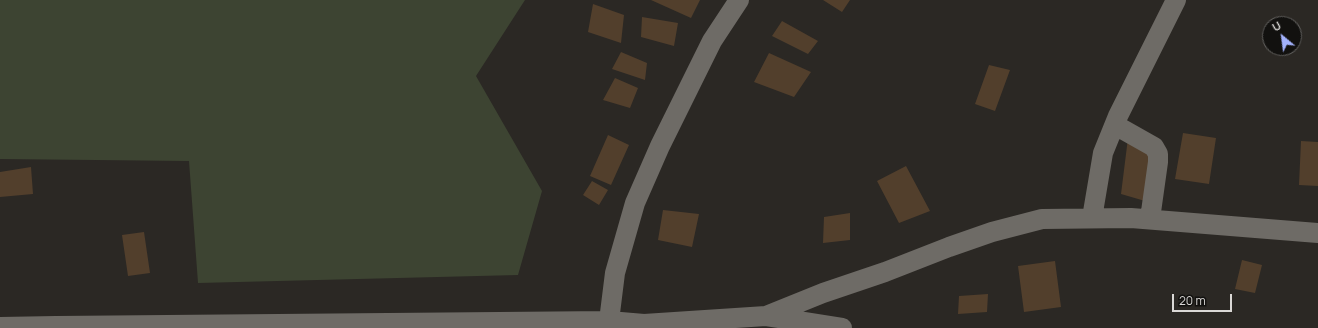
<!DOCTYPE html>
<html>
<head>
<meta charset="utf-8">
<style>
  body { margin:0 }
  #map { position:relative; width:1318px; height:328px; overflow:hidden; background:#2b2824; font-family:Manrope,sans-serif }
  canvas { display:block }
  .north { position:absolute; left:1262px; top:16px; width:40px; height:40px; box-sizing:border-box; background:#12110f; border:1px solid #62615f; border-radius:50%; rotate:331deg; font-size:11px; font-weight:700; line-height:16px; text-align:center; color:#dad8d6 }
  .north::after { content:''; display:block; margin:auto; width:14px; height:18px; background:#a3b2fd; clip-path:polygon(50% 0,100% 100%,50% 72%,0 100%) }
  .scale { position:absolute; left:1172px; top:294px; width:60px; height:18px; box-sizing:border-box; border:2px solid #dad8d6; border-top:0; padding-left:5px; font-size:12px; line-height:14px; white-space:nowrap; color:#dad8d6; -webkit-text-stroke:3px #12110f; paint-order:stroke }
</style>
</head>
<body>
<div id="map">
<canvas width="1318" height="328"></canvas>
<div class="north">U</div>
<div class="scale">20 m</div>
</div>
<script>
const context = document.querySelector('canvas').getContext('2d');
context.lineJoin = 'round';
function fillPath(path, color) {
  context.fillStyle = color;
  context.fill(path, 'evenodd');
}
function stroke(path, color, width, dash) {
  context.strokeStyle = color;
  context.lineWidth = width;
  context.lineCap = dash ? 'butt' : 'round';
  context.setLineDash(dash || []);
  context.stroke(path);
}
fillPath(new Path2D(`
  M 0,0 L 525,0 L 476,76 L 542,191 L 518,275 L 198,283 L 189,161 L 0,159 Z`), '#3d4432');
fillPath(new Path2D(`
  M 651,0 L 700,0 L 691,18 Z
  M 823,0 L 850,0 L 842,12 Z
  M 593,4 L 624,15 L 621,43 L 588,32 Z
  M 642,17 L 678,23 L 674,46 L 641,37 Z
  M 782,21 L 818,41 L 808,54 L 772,36 Z
  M 621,52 L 647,63 L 645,80 L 612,69 Z
  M 769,53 L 811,72 L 794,97 L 754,82 Z
  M 989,65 L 1010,70 L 995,111 L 975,104 Z
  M 615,78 L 638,88 L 630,108 L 603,100 Z
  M 1183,133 L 1216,138 L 1209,184 L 1175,179 Z
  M 608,135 L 629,145 L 611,185 L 590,176 Z
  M 1128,138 L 1151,150 L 1145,201 L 1121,194 Z
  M 1301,141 L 1318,142 L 1318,186 L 1299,185 Z
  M 906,166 L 930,211 L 899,223 L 877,181 Z
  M 31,167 L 33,194 L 0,197 L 0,172 Z
  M 592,181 L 608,190 L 599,205 L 583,195 Z
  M 663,210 L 699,214 L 692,247 L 658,240 Z
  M 850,213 L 850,240 L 823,243 L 824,217 Z
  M 144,232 L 150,273 L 128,276 L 122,235 Z
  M 1242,260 L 1262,265 L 1255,293 L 1235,289 Z
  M 1055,261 L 1061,307 L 1024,312 L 1018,266 Z
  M 988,294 L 987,312 L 958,314 L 959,296 Z`), '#523f2c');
stroke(new Path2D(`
  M 1115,125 L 1154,147 L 1158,154 L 1158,162 L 1150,219
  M 1092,218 L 1103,153 L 1118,116 L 1176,0
  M 766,316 L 823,293 L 885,272 L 949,247 L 992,232 L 1042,219 L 1131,218 L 1318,233
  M 609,321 L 615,273 L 635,203 L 660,146 L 712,41 L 739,0
  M 56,326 L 609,321 L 644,324 L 766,316 L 842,328
  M 0,327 L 56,326 L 56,328`), '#6e6b66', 20);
</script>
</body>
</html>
